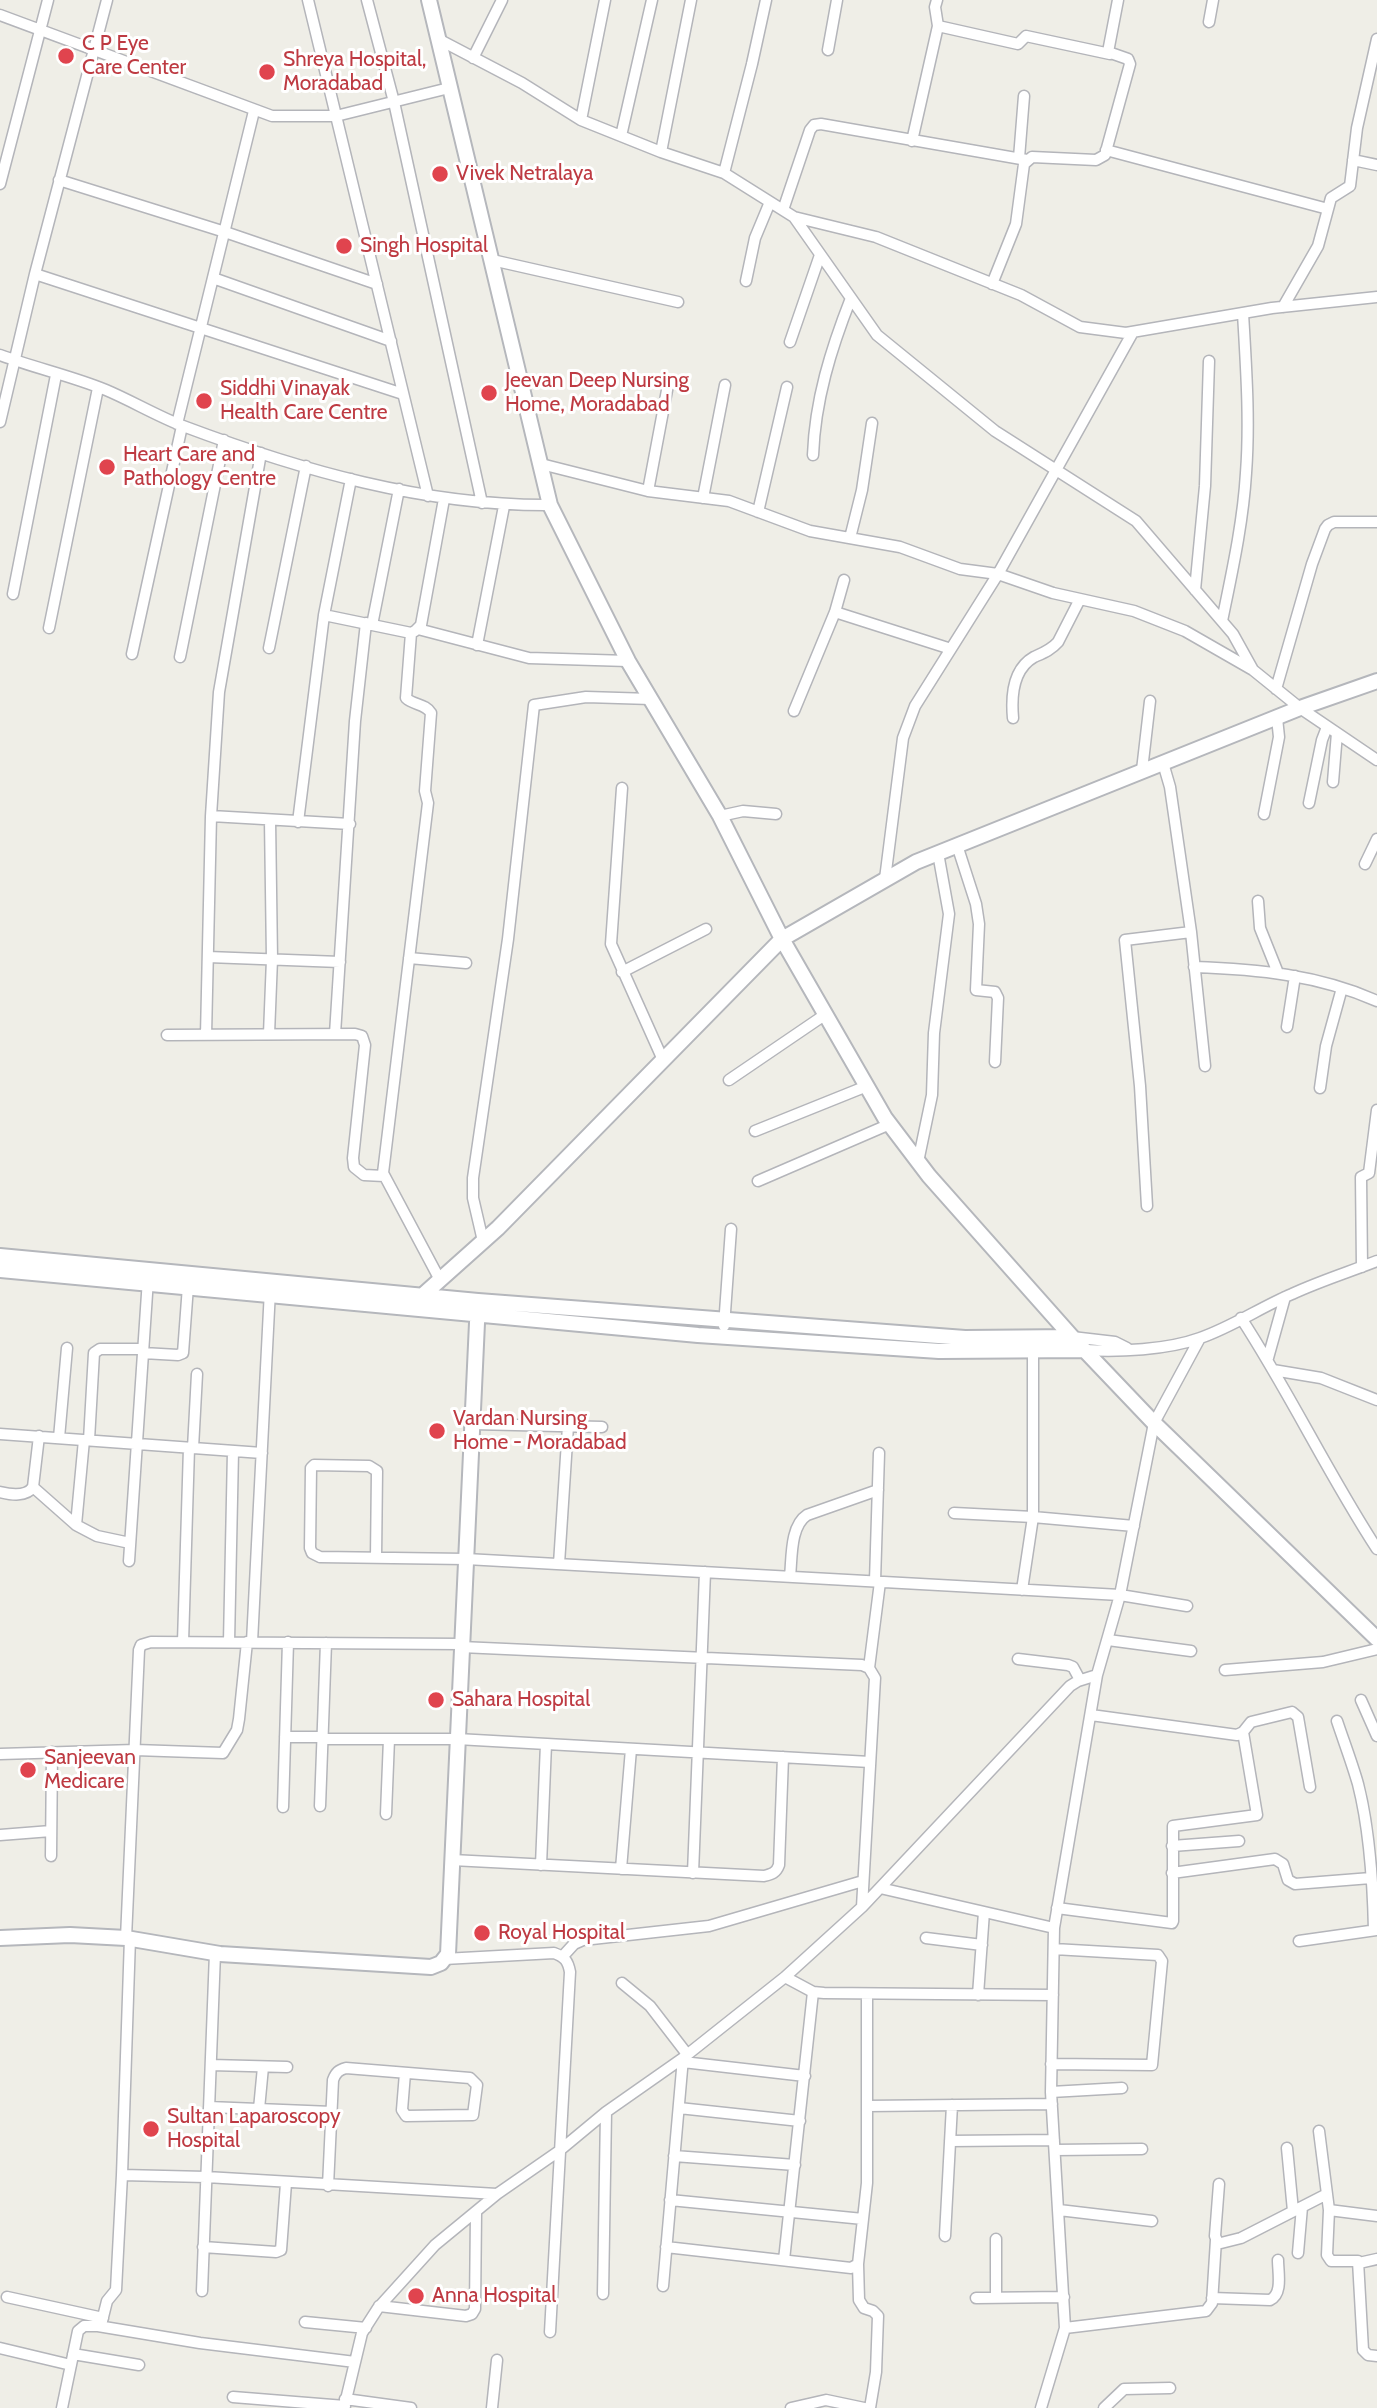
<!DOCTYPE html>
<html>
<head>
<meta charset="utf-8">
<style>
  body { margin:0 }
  canvas { display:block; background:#efeee7 }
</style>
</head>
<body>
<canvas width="1377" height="2408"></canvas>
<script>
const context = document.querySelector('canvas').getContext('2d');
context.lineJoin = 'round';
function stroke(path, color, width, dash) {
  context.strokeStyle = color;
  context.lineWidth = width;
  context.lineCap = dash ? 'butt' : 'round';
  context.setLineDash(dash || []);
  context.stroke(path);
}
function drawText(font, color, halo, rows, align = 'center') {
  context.font = font + ' Cabin,sans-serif';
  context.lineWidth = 6;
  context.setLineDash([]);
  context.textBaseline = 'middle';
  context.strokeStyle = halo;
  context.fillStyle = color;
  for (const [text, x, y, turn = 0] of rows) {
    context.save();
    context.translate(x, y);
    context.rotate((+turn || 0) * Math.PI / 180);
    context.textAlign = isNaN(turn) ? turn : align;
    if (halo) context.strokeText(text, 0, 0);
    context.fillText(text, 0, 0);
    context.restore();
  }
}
const street = new Path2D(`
  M 308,0 L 428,496
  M 367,0 L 394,102 L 482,503
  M 0,15 L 272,116 L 336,116 L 449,88
  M 1209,22 L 1213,0
  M 938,26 L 1018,44 L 1026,36 L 1110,54
  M 438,39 L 522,83 L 581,120 L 661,152 L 724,173 L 794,217 L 876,237 L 1021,295 L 1080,327 L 1126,333 L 1272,308 L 1377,297
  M 828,50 L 837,0
  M 473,58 L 502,0
  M 581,120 L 605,0
  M 621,136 L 652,0
  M 912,141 L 938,26 L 935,7 L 937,0
  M 1106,150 L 1328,209
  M 661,152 L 691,0
  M 1019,158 L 1024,96
  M 1353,160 L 1377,165
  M 724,173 L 752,64 L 766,0
  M 59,180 L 225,232 L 377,284
  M 0,184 L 48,0
  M 783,210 L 810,130 L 814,125 L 821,124 L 1027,160
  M 794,217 L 877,335 L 995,431 L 1136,521 L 1233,634 L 1253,670
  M 492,260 L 678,302
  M 35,274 L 403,394
  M 213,278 L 391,341
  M 746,281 L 755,238 L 770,202
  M 992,284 L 1016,224 L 1024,164 L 1032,157 L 1096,160 L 1105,155 L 1130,64 L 1128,59 L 1108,52 L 1118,0
  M 1283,307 L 1318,246 L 1331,198 L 1350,186 L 1357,128 L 1377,39
  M 790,342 L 820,255
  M 0,355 C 35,368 72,376 106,390 C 132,401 157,416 183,426 C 300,470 425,506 550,505
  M 0,422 L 35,274 L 107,0
  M 177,424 L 254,111
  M 813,455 C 815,400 831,349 851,298
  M 541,464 L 648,491 L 729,501 L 810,531 L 900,547 L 960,569 L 998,574 L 1053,593 L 1134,611 L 1185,631 L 1253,670 L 1300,708 L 1377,760
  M 648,491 L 668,385
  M 703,498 L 725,385
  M 758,512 L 787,387
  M 850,538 L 862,490 L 872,423
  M 1195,590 L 1205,486 L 1209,361
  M 13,594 L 56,375
  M 835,612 L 951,649
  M 324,615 L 411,633 L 415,631 L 421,625 L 444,499
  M 1222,621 C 1232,572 1243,523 1246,473 C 1250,420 1246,366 1243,313
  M 372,625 L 399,489
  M 49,628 L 98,388
  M 418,629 L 529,658 L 628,661
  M 411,633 L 406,698 C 413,705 426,704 431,713 L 425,791 L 428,803 L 383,1173 L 440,1280
  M 477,645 L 504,506
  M 269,648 L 306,466
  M 132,654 L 182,426
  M 180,657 L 224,440
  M 1276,689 L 1312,564 L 1325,529 L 1328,525 L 1334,522 L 1377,522
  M 794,711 L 835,612 L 844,580
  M 1013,718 C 1011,696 1013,669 1034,657 C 1043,653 1051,650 1058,642 L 1080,599
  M 1163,763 L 1170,787 L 1191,932 L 1205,1066
  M 1142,770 L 1150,701
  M 1333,782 L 1337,733
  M 622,788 L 611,944 L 663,1060
  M 1309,803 L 1322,740 L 1327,727
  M 1264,814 L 1279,737 L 1277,718
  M 211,816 L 350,824
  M 720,816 L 743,811 L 776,814
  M 298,822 L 324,615 L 351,479
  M 957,845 L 976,904 L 979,924 L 976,990 L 995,992 L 998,998 L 995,1062
  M 1365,864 L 1377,839
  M 885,879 L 903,738 L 915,706 L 998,574 L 1133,332
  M 1258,901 L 1260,928 L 1278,973
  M 208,957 L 340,962
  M 409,958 L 466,963
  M 1194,967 C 1257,969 1319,975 1377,1001
  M 622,972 L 706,929
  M 1287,1027 L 1295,976
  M 269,1034 L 272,959 L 270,820
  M 335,1034 L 355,721 L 366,623
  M 167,1035 L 355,1034 L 362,1036 L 365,1045 L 353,1158 L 354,1167 L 364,1175 L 384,1176
  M 206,1035 L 211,816 L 219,692 L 261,453
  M 729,1080 L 826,1014
  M 1320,1088 L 1326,1046 L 1342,988
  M 755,1131 L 867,1086
  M 918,1162 L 932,1095 L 934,1033 L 949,914 L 938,853
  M 758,1181 L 890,1124
  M 1147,1206 L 1140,1086 L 1125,940 L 1191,932
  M 483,1241 L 473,1198 L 473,1178 L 508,939 L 534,705 L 586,697 L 651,699
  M 1362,1267 L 1361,1177 L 1369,1173 L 1377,1110
  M 1241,1318 C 1290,1393 1328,1474 1377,1549
  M 724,1326 L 731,1229
  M 1072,1337 L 1115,1342 L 1127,1348
  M 1084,1350 C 1119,1352 1167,1350 1200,1338 C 1232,1327 1261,1307 1292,1294 C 1320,1281 1349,1272 1377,1261
  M 143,1353 L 178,1355 L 183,1353 L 188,1286
  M 1268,1358 L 1285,1297
  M 1273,1370 L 1321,1378 L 1377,1400
  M 472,1424 L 602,1427
  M 0,1434 L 262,1453
  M 59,1438 L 67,1348
  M 89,1440 L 94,1353 L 100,1349 L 143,1349
  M 193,1448 L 197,1374
  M 33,1487 L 76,1525 L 97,1536 L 130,1543
  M 0,1492 C 12,1495 26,1497 33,1487 L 39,1436
  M 954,1513 L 1033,1517 L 1134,1526
  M 76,1525 L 84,1440
  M 376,1558 L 377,1471 L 369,1466 L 314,1465 L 311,1468 L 310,1548 L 312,1553 L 320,1557 L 466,1559 L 1120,1595 L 1187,1606
  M 129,1561 L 148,1279
  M 559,1564 L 568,1426
  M 790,1577 C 792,1558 790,1526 807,1515 L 878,1490
  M 875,1581 L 879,1453
  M 1022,1590 L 1033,1517 L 1033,1350
  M 1108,1640 L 1191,1651
  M 183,1642 L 189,1448
  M 229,1642 L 233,1451
  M 252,1642 L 270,1290
  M 461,1647 L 862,1665 L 869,1668 L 875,1678 L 862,1907
  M 1018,1659 L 1068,1665 L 1073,1667 L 1080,1680
  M 869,1668 L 880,1582
  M 1225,1670 L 1323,1662 L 1377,1649
  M 1361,1700 L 1377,1736
  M 1091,1715 L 1237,1735 L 1243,1732 L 1251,1722 L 1292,1712 L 1298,1717 L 1310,1787
  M 1337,1721 C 1344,1742 1352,1763 1358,1784 C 1369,1827 1373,1884 1374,1930
  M 285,1737 L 323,1737
  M 323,1739 L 457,1739 L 870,1762
  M 0,1754 L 135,1750 L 223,1753 L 237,1730 L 239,1719 L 247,1642
  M 320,1806 L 326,1643
  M 283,1807 L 288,1642
  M 386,1814 L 389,1739
  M 0,1835 L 51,1831
  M 1172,1846 L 1239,1841
  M 51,1856 L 52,1752
  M 452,1860 L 764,1876 C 772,1874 776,1873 779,1865 L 783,1757
  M 541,1865 L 546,1744
  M 621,1869 L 631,1749
  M 693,1873 L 705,1572
  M 1172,1873 L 1275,1859 L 1283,1864 L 1288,1880 L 1295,1884 L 1371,1878
  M 880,1888 L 1054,1928
  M 1057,1908 L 1172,1923 L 1173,1921 L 1173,1826 L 1257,1815 L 1243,1732
  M 126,1938 L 139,1650 L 141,1645 L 151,1642 L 462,1644
  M 926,1938 L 982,1945
  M 1299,1941 L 1377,1930
  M 563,1956 L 574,1944 L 583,1940 L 709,1926 L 863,1881
  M 444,1959 L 554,1953 C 565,1957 568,1961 570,1972 L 550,2332
  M 785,1977 L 813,1992 L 824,1993 L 1053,1995
  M 622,1983 L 650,2006 L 687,2054
  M 978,1995 L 984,1912
  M 683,2062 L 805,2076
  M 1051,2064 L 1152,2065 L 1162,1961 L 1158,1955 L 1054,1949
  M 211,2065 L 287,2067
  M 1051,2092 L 1122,2088
  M 867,2106 L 1052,2104
  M 209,2107 L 332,2112
  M 679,2108 L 800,2121
  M 259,2109 L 263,2067
  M 1319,2131 L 1329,2210 L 1327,2255 L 1331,2261 L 1358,2261 L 1363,2350 L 1368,2355 L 1377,2356
  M 950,2141 L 1054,2140
  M 1287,2148 L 1293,2211
  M 1055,2150 L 1142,2149
  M 674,2156 L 795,2165
  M 122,2175 L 206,2177 L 497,2194
  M 1219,2184 L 1215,2236 L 1218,2243 L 1221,2243 L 1241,2238 L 1327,2194
  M 328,2186 L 333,2080 C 336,2072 339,2070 346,2068 L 470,2078 L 477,2085 L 473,2115 L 406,2116 L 402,2110 L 405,2073
  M 670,2200 L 863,2219
  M 1059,2210 L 1152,2221
  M 1329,2210 L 1377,2216
  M 945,2236 L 952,2105
  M 203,2247 L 276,2252 L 281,2250 L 286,2183
  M 666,2247 L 851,2268 L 858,2264 L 867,2183 L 867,1994
  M 1298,2253 L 1302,2207
  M 784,2260 L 813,1992
  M 1359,2263 L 1377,2259
  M 858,2264 L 859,2300 L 864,2308 L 873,2311 L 878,2316 L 876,2372 L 870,2408
  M 663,2286 L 683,2058
  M 202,2291 L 215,1953
  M 603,2294 L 606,2112
  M 7,2297 L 103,2318
  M 976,2298 L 1064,2297
  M 996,2298 L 996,2239
  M 1212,2298 L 1270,2300 C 1283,2294 1278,2273 1278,2260
  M 379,2306 L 466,2316 L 472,2314 L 475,2309 L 476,2213
  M 305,2322 L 366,2328
  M 98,2326 L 200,2343 L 355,2362
  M 1065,2328 L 1206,2311 L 1212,2303 L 1216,2240
  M 0,2348 L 71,2365
  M 73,2354 L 139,2365
  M 233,2397 L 345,2406
  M 345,2399 L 411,2408
  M 62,2408 L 78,2331 L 84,2326 L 98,2326 L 102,2321 L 107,2301 L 116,2290 L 122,2175 L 130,1938
  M 344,2408 L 362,2333 L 378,2308 L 435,2245 L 497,2194 L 559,2151 L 606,2112 L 683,2058 L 785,1977 L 862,1907 L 1070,1686 L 1078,1681 L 1097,1675
  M 492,2408 L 497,2360
  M 791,2408 L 826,2400 L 864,2408
  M 1041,2408 L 1065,2328 L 1051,2092 L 1054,1928 L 1097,1675 L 1120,1595 L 1154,1423 L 1200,1338
  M 1104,2408 L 1124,2389 L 1170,2388`);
const secondary = new Path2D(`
  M 429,0 L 550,505 L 628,661 L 720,816 L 782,939 L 885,1118 L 929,1176 L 1072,1337 L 1154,1423 L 1377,1639
  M 0,1256 L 478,1301 L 965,1338 L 1072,1337
  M 0,1270 L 698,1335 L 939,1351 L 1084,1350
  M 414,1308 L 423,1295 L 498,1228 L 782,939 L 916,862 L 1300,708 L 1377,681
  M 0,1938 L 70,1935 L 126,1938 L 220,1954 L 431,1967 L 441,1963 L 448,1954 L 478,1301`);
stroke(street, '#b4b5ba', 13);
stroke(secondary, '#b5b7bc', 18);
stroke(street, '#fff', 10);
stroke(secondary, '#fff', 14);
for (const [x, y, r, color] of [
  [66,56,9,"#e0444e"],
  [267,72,9,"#e0444e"],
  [440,174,9,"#e0444e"],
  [344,246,9,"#e0444e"],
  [489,393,9,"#e0444e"],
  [204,401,9,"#e0444e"],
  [107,467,9,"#e0444e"],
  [437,1431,9,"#e0444e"],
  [436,1700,9,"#e0444e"],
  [28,1770,9,"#e0444e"],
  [482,1933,9,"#e0444e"],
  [151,2129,9,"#e0444e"],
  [416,2296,9,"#e0444e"]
]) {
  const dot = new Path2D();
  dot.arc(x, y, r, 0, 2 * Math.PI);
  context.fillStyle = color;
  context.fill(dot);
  stroke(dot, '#fff', 2.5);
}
drawText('21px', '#be3a42', '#fff', [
  ["C P Eye",82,44],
  ["Care Center",82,68],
  ["Shreya Hospital,",283,60],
  ["Moradabad",283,84],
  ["Vivek Netralaya",456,174],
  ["Singh Hospital",360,246],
  ["Jeevan Deep Nursing",505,381],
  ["Home, Moradabad",505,405],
  ["Siddhi Vinayak",220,389],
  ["Health Care Centre",220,413],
  ["Heart Care and",123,455],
  ["Pathology Centre",123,479],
  ["Vardan Nursing",453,1419],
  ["Home - Moradabad",453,1443],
  ["Sahara Hospital",452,1700],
  ["Sanjeevan",44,1758],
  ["Medicare",44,1782],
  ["Royal Hospital",498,1933],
  ["Sultan Laparoscopy",167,2117],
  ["Hospital",167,2141],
  ["Anna Hospital",432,2296]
], 'left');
</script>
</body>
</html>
